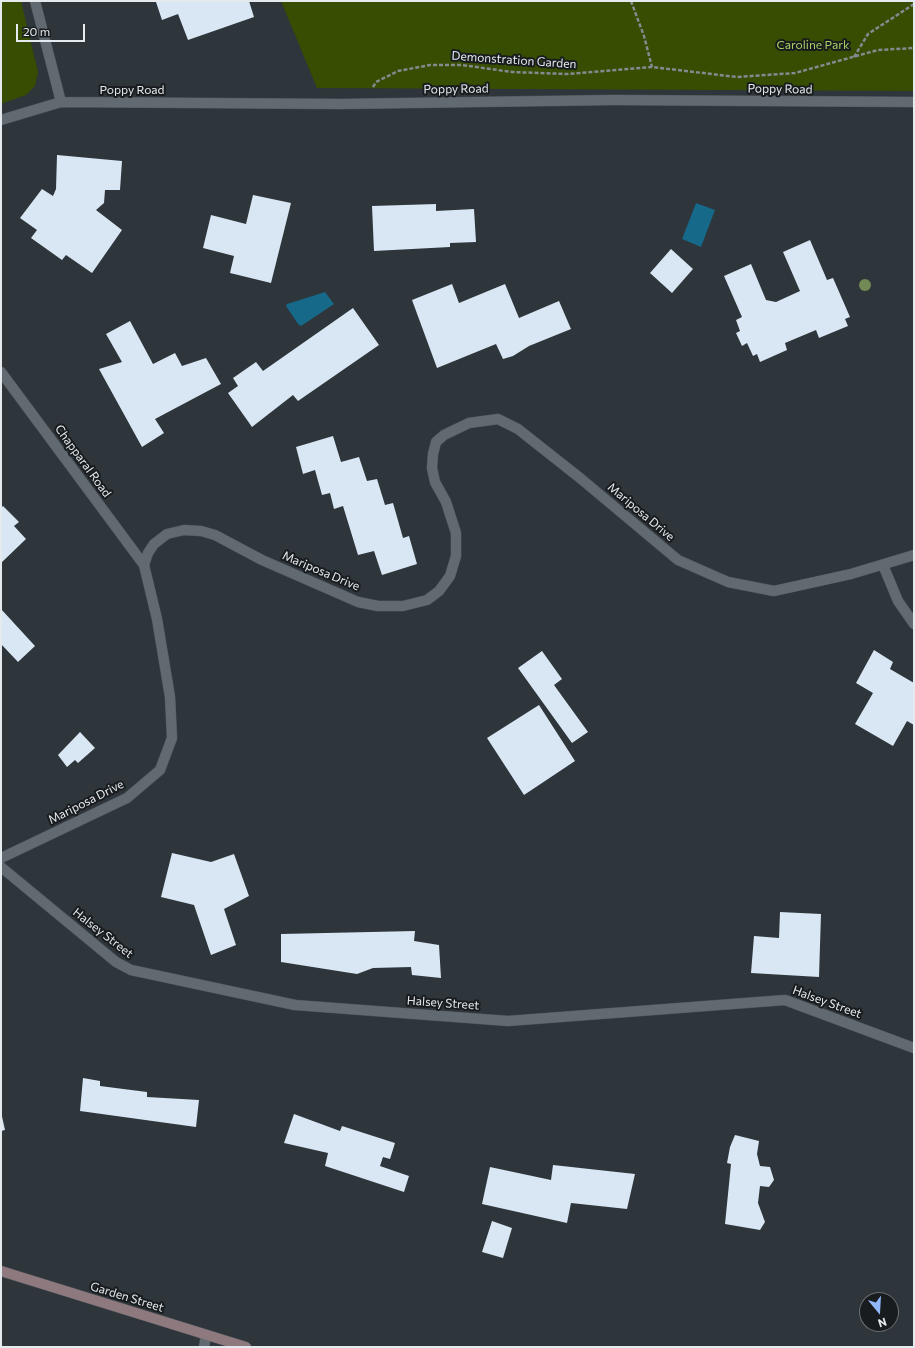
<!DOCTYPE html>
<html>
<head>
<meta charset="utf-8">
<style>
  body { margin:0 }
  #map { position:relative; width:915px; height:1348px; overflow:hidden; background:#2e353b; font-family:Commissioner,sans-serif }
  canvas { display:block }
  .frame { position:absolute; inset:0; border:2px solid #e5eaee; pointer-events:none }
  .north { position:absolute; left:859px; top:1292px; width:40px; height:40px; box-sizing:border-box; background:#191c1f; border:1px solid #6b6e72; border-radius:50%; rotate:162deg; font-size:11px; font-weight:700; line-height:16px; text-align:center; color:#e5eaee }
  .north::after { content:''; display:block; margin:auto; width:14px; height:18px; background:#91b8fd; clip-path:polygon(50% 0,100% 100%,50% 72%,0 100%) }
  .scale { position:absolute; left:16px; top:24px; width:69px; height:18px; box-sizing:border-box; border:2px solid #e5eaee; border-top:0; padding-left:5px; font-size:12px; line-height:14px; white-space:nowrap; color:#e5eaee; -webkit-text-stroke:3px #191c1f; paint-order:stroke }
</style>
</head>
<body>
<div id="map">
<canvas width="915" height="1348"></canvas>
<div class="frame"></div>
<div class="north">N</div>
<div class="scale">20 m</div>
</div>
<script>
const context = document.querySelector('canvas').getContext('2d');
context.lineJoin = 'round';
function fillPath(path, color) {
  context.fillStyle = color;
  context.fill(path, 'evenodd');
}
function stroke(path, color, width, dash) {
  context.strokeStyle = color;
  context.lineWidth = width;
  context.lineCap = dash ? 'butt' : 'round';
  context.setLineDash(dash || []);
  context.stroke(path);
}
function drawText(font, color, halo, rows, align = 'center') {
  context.font = font + ' Commissioner,sans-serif';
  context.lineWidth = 4;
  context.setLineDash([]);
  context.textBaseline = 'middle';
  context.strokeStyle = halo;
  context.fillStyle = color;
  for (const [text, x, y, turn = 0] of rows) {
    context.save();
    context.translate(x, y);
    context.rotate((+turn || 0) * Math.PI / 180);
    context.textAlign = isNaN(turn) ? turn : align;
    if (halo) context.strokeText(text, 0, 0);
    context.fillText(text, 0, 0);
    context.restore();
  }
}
fillPath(new Path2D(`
  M 1,1 L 21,1 L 38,72 L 35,86 L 26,95 L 1,104 Z
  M 281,1 L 914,1 L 914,91 L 317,88 Z`), '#374d01');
fillPath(new Path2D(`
  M 696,203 L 715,210 L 701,247 L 682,239 Z
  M 325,292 L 334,304 L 301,326 L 298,324 L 286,306 L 287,304 Z`), '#176989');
fillPath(new Path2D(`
  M 159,1 L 249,1 L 254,17 L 188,40 L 178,14 L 162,20 L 156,2 Z
  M 57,155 L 122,161 L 120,190 L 105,190 L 104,203 L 96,210 L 122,230 L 92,273 L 66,255 L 62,260 L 31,238 L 37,230 L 20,218 L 42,189 L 53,196 L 56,189 Z
  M 253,195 L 291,203 L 271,283 L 230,273 L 234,256 L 203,248 L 211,215 L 246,224 Z
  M 436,204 L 436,211 L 474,209 L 476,242 L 450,243 L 450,247 L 374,251 L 372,206 Z
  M 810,240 L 827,280 L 833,278 L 850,317 L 845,319 L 848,326 L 819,338 L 816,330 L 785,343 L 787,350 L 760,362 L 757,354 L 753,356 L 747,343 L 742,346 L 736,333 L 740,331 L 736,320 L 742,317 L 724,276 L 751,264 L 766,300 L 776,302 L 800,291 L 783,252 Z
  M 671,249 L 693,269 L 672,293 L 650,273 Z
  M 452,284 L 459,303 L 505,284 L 519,318 L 559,301 L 571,329 L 529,346 L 513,356 L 503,359 L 496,344 L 437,368 L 412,300 Z
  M 353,308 L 379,345 L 298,401 L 293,395 L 252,427 L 228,393 L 238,386 L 233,378 L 256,362 L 263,371 Z
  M 130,321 L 153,364 L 175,353 L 182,366 L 206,358 L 221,384 L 155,419 L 164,433 L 142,447 L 99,369 L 122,362 L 106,334 Z
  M 333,436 L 341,462 L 359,457 L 367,481 L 377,479 L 385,505 L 393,503 L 403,538 L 409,536 L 417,564 L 382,575 L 374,551 L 358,555 L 343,506 L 334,509 L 330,493 L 322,495 L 315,470 L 303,474 L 296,447 Z
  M 3,506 L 19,522 L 14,526 L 26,539 L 1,563 L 1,508 Z
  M 1,609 L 35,646 L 18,662 L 1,644 Z
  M 874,650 L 893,662 L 890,669 L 914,683 L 914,725 L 907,721 L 893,746 L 855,724 L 873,693 L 856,683 Z
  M 542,651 L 562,679 L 554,685 L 588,732 L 572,743 L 518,668 Z
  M 539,705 L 575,761 L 524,795 L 487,738 Z
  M 80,732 L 95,748 L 78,763 L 75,760 L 67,767 L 58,755 Z
  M 172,853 L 211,862 L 234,854 L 249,896 L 224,909 L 236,945 L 211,955 L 194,905 L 161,897 Z
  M 780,912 L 821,914 L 819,977 L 751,973 L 754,936 L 779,938 Z
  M 415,931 L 414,941 L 439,945 L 441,978 L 412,975 L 411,967 L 373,968 L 357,974 L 281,962 L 281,934 Z
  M 83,1078 L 100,1081 L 100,1086 L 147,1092 L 147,1097 L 199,1100 L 196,1127 L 80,1111 Z
  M 1,1112 L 5,1130 L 1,1131 Z
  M 294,1114 L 340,1131 L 342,1126 L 395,1143 L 390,1159 L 383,1157 L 380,1166 L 409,1176 L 404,1192 L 325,1166 L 328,1153 L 284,1143 Z
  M 735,1135 L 759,1141 L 757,1154 L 760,1166 L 770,1167 L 774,1180 L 769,1187 L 760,1186 L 758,1203 L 765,1222 L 760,1230 L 725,1224 L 731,1164 L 727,1163 L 730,1147 Z
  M 553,1165 L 635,1174 L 627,1209 L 571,1203 L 567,1223 L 482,1204 L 490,1167 L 551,1180 Z
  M 492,1221 L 512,1228 L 503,1258 L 482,1252 Z`), '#d8e7f3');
const lane = new Path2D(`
  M 883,565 L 898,601 L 914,624`);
const street = new Path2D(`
  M 35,1 L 61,102
  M 1,120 L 61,102 L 341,104 L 614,100 L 914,102
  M 1,372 L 144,565
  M 1,858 L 127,798 L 160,770 L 172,738 L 170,697 L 157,619 L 144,565 L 148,553 L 154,544 L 167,534 L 184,530 L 201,531 L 215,535 L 262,560 L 358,602 L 378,606 L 403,606 L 427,600 L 439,591 L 450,576 L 456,556 L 456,533 L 446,502 L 435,482 L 432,468 L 433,454 L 436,442 L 444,435 L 469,423 L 498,419 L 518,429 L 580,478 L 678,560 L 728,582 L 774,591 L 851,574 L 914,555
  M 1,867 L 116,962 L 131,970 L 295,1005 L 508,1021 L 785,1000 L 914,1048
  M 204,1347 L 206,1335`);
const secondary = new Path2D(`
  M 1,1271 L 246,1347`);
stroke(lane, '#4c5257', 11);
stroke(street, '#4c5257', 11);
stroke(secondary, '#4c5257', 11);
stroke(new Path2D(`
  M 631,1 L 644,36 L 652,67
  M 854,57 L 868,34 L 914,4
  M 373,87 L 376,82 L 398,71 L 430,65 L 462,65 L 512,72 L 567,74 L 652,67 L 737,77 L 795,73 L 878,50 L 914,48`), '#848a8f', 2.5, [4, 2]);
stroke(lane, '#626a71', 10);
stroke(street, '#626a71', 10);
stroke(secondary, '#8e797e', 10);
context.fillStyle = '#728a53';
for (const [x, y] of [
  [865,285]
]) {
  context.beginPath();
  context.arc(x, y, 6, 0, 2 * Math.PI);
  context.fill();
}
drawText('12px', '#a9d066', '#191c1f', [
  ["Caroline Park",813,45]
]);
drawText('12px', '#e5eaee', '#191c1f', [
  ["Demonstration Garden",514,60,4],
  ["Poppy Road",456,89,-1],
  ["Poppy Road",780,89,1],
  ["Poppy Road",132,90],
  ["Chapparal Road",83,461,54],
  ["Mariposa Drive",641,512,40],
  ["Mariposa Drive",321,571,23],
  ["Mariposa Drive",86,802,-27],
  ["Halsey Street",103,933,38],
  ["Halsey Street",827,1002,20],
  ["Halsey Street",443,1003,4],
  ["Garden Street",127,1297,17]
]);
</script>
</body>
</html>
